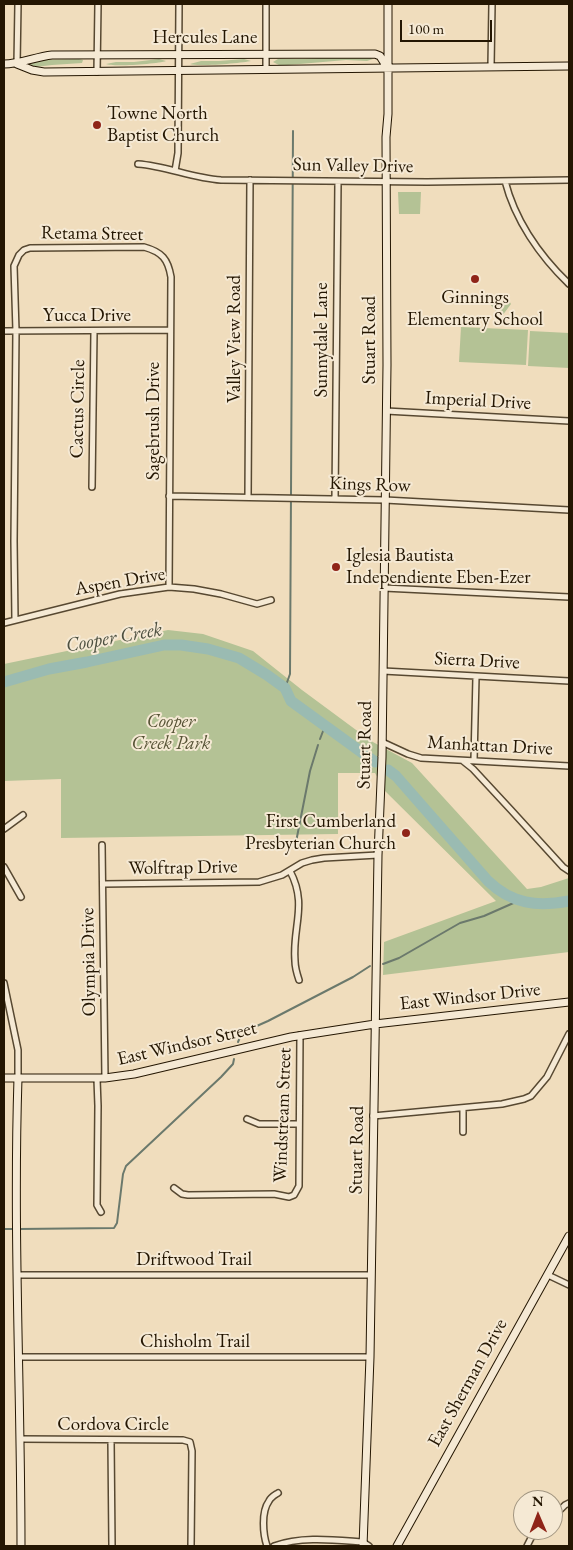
<!DOCTYPE html>
<html>
<head>
<meta charset="utf-8">
<style>
  body { margin:0 }
  #map { position:relative; width:573px; height:1550px; overflow:hidden; background:#f0ddbd; font-family:"EB Garamond",serif }
  canvas { display:block }
  .frame { position:absolute; inset:0; border:5px solid #241602; pointer-events:none }
  .north { position:absolute; left:513px; top:1490px; width:50px; height:50px; box-sizing:border-box; background:#f5e9d4; border:1px solid #a19580; border-radius:50%; rotate:359deg; font-size:14px; font-weight:700; line-height:20px; text-align:center; color:#241602 }
  .north::after { content:''; display:block; margin:auto; width:18px; height:22px; background:#8f2418; clip-path:polygon(50% 0,100% 100%,50% 72%,0 100%) }
  .scale { position:absolute; left:400px; top:20px; width:92px; height:22px; box-sizing:border-box; border:2px solid #241602; border-top:0; padding-left:6px; font-size:15px; line-height:18px; white-space:nowrap; color:#241602; -webkit-text-stroke:4px #f5e9d4; paint-order:stroke }
</style>
</head>
<body>
<div id="map">
<canvas width="573" height="1550"></canvas>
<div class="frame"></div>
<div class="north">N</div>
<div class="scale">100 m</div>
</div>
<script>
const context = document.querySelector('canvas').getContext('2d');
context.lineJoin = 'round';
function fillPath(path, color) {
  context.fillStyle = color;
  context.fill(path, 'evenodd');
}
function stroke(path, color, width, dash) {
  context.strokeStyle = color;
  context.lineWidth = width;
  context.lineCap = dash ? 'butt' : 'round';
  context.setLineDash(dash || []);
  context.stroke(path);
}
function drawText(font, color, halo, rows, align = 'center') {
  context.font = font + ' "EB Garamond",serif';
  context.lineWidth = 4;
  context.setLineDash([]);
  context.textBaseline = 'middle';
  context.strokeStyle = halo;
  context.fillStyle = color;
  for (const [text, x, y, turn = 0] of rows) {
    context.save();
    context.translate(x, y);
    context.rotate((+turn || 0) * Math.PI / 180);
    context.textAlign = isNaN(turn) ? turn : align;
    if (halo) context.strokeText(text, 0, 0);
    context.fillText(text, 0, 0);
    context.restore();
  }
}
fillPath(new Path2D(`
  M 362,55 L 373,59 L 367,61 L 346,60 L 288,65 L 279,65 L 273,62 L 278,59 L 303,59 Z
  M 79,59 L 83,60 L 82,63 L 52,65 L 35,67 L 27,63 L 37,60 Z
  M 159,59 L 166,61 C 158,64 112,67 106,64 L 116,62 L 134,62 Z
  M 244,59 L 251,61 C 243,63 197,67 190,64 L 201,61 L 219,61 Z
  M 398,192 L 421,192 L 420,214 L 399,214 Z
  M 495,298 L 508,299 L 511,304 L 502,316 L 496,313 L 495,310 L 490,304 L 492,299 Z
  M 461,327 L 528,330 L 526,365 L 459,362 Z
  M 530,331 L 569,333 L 569,368 L 528,366 Z
  M 168,630 L 203,634 L 253,651 L 302,690 L 371,741 L 412,763 L 527,889 L 541,887 L 569,878 L 569,952 L 383,975 L 384,942 L 496,901 L 385,791 L 375,773 L 338,773 L 338,834 L 61,838 L 61,779 L 4,781 L 4,664 Z`), '#b4c295');
stroke(new Path2D(`
  M 285,688 L 290,674 L 293,131
  M 320,739 L 325,726
  M 296,842 L 310,771 L 318,745
  M 383,964 L 399,958 L 460,923 L 484,916 L 518,901
  M 238,1042 L 241,1035 L 250,1029 L 268,1021 L 353,977 L 370,966
  M 4,1229 L 14,1229
  M 19,1229 L 114,1228 L 117,1223 L 123,1174 L 126,1166 L 221,1077 L 233,1064 L 234,1059`), '#6b796c', 2);
stroke(new Path2D(`
  M 4,682 L 49,669 L 87,662 L 164,645 L 181,645 L 208,649 L 239,658 L 267,675 L 285,688 L 291,701 L 375,762
  M 388,770 L 396,776 L 488,881 C 512,904 537,907 569,901`), '#9abbb2', 11);
const street = new Path2D(`
  M 17,64 L 18,4
  M 491,66 L 492,4
  M 266,69 L 266,4
  M 97,72 L 98,4
  M 138,164 C 166,166 192,178 221,180 L 427,182 L 569,180
  M 175,171 L 178,153 L 179,4
  M 505,181 C 515,220 540,256 569,284
  M 4,331 L 170,330
  M 386,411 L 569,421
  M 92,487 L 94,332
  M 169,496 L 385,500 L 569,510
  M 248,497 L 250,180
  M 335,499 L 338,182
  M 384,588 L 569,597
  M 15,620 L 14,541 L 16,331 L 14,266 L 19,255 L 24,250 L 30,248 L 144,247 C 162,252 168,259 171,277 L 169,587
  M 4,623 L 120,594 L 169,587 L 194,589 L 221,594 L 257,604 L 271,600
  M 383,671 L 569,681
  M 382,742 L 408,754 L 421,758 L 569,766
  M 474,760 L 476,677
  M 463,761 L 473,769 L 511,810 L 563,867 L 569,871
  M 4,829 L 23,815
  M 102,845 L 105,1078
  M 4,867 L 21,897
  M 290,871 C 308,905 292,927 295,961 C 295,967 297,974 299,980
  M 103,884 L 259,882 L 282,875 L 302,863 L 312,860 L 324,858 L 378,855
  M 4,983 L 18,1050 L 18,1078
  M 97,1079 L 98,1106 L 97,1205 L 101,1212
  M 463,1108 L 463,1132
  M 373,1116 L 502,1104 L 524,1099 L 531,1096 L 547,1077 L 569,1034
  M 247,1119 L 259,1124 L 299,1124
  M 174,1188 L 182,1194 L 188,1195 L 274,1194 L 289,1197 L 294,1195 L 299,1186 L 300,1035
  M 18,1275 L 371,1275
  M 548,1275 L 569,1285
  M 20,1357 L 370,1357
  M 21,1439 L 183,1440 L 190,1442 L 192,1451 L 191,1546
  M 111,1441 L 112,1546
  M 553,1517 L 565,1505 L 569,1503
  M 267,1546 C 263,1534 261,1512 269,1501 C 271,1497 275,1495 278,1493
  M 274,1546 C 302,1536 334,1540 363,1542 L 369,1546
  M 527,1546 L 531,1538 L 539,1530`);
const secondary = new Path2D(`
  M 4,64 C 20,64 35,57 52,55 L 375,54 L 380,56 L 387,67
  M 17,64 L 32,70 L 44,72 L 569,66
  M 4,1078 L 105,1078 L 134,1074 L 291,1037 L 375,1024 L 569,1002
  M 18,1078 C 13,1234 21,1390 21,1546
  M 363,1546 L 370,1357 L 378,855 L 382,757 L 387,365 L 386,137 L 388,114 L 388,4
  M 397,1546 L 569,1236`);
stroke(street, '#574831', 8);
stroke(secondary, '#241602', 9);
stroke(street, '#f5e9d4', 5);
stroke(secondary, '#f5e9d4', 7);
for (const [x, y, r, color] of [
  [97,125,5,"#8f2418"],
  [475,279,5,"#8f2418"],
  [336,567,5,"#8f2418"],
  [406,833,5,"#8f2418"]
]) {
  const dot = new Path2D();
  dot.arc(x, y, r, 0, 2 * Math.PI);
  context.fillStyle = color;
  context.fill(dot);
  stroke(dot, '#f5e9d4', 2);
}
drawText('19px', '#241602', '#f5e9d4', [
  ["Hercules Lane",205,38],
  ["Sun Valley Drive",353,166,1],
  ["Retama Street",92,234,1],
  ["Yucca Drive",87,316],
  ["Valley View Road",235,339,-90],
  ["Sunnydale Lane",322,340,-90],
  ["Stuart Road",370,340,-90],
  ["Imperial Drive",478,401,3],
  ["Cactus Circle",78,409,-89],
  ["Sagebrush Drive",154,421,-90],
  ["Kings Row",370,485,2],
  ["Aspen Drive",120,582,-10],
  ["Sierra Drive",477,661,3],
  ["Stuart Road",365,745,-89],
  ["Manhattan Drive",490,746,3],
  ["Wolftrap Drive",183,868,-1],
  ["Olympia Drive",89,962,-91],
  ["East Windsor Drive",470,997,-6],
  ["East Windsor Street",187,1044,-13],
  ["Windstream Street",283,1115,-88],
  ["Stuart Road",357,1150,-89],
  ["Driftwood Trail",194,1260],
  ["Chisholm Trail",195,1342],
  ["East Sherman Drive",468,1383,-61],
  ["Cordova Circle",113,1425]
]);
drawText('19px', '#241602', '#f5e9d4', [
  ["Towne North",107,114],
  ["Baptist Church",107,136],
  ["Ginnings",475,298,"center"],
  ["Elementary School",475,320,"center"],
  ["Iglesia Bautista",346,556],
  ["Independiente Eben-Ezer",346,578],
  ["First Cumberland",396,822,"right"],
  ["Presbyterian Church",396,844,"right"]
], 'left');
drawText('italic 19px', '#565235', '#f5e9d4', [
  ["Cooper",171,722],
  ["Creek Park",171,744]
]);
drawText('italic 20px', '#4d5040', '#f5e9d4', [
  ["Cooper Creek",114,638,-10]
]);
</script>
</body>
</html>
